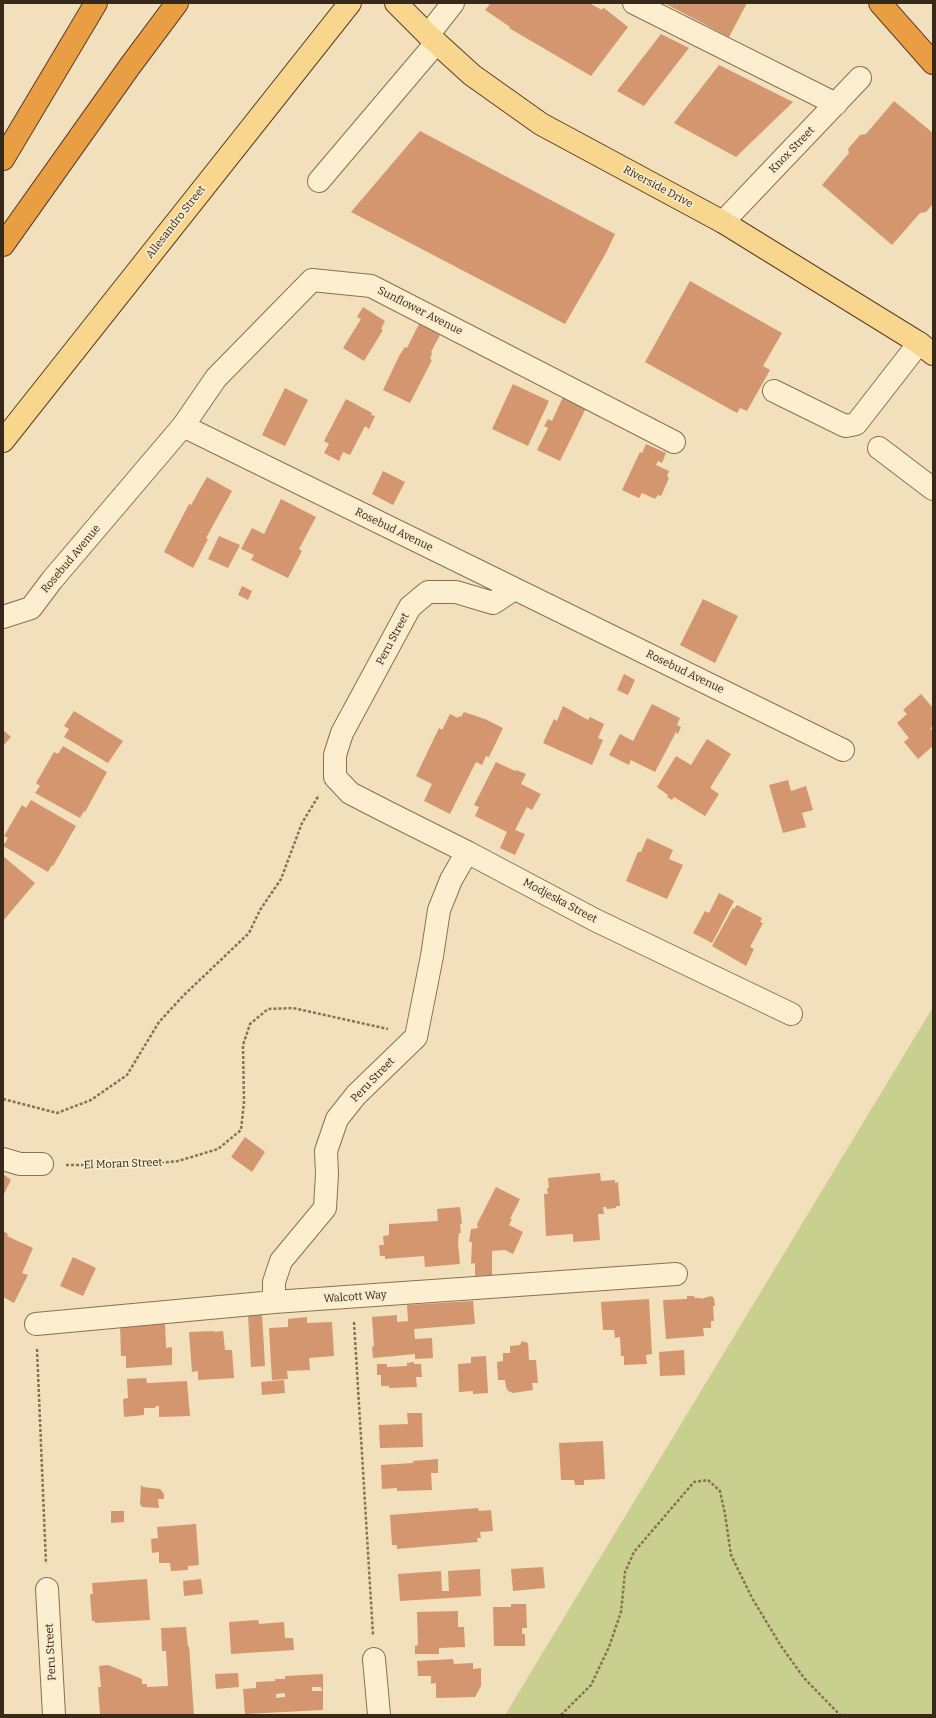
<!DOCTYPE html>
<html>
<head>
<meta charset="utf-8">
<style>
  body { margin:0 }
  #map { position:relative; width:936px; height:1718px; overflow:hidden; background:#f1e0bb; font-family:Bitter,serif }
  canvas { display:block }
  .frame { position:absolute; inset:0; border:4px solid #38281a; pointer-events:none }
</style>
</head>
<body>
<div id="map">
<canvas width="936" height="1718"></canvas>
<div class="frame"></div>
</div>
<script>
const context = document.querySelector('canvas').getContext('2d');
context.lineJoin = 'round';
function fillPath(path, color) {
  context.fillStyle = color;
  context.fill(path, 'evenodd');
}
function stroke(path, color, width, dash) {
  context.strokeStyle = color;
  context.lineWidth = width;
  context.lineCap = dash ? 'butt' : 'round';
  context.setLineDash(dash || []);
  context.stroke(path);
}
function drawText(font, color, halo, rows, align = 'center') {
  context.font = font + ' Bitter,serif';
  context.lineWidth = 3.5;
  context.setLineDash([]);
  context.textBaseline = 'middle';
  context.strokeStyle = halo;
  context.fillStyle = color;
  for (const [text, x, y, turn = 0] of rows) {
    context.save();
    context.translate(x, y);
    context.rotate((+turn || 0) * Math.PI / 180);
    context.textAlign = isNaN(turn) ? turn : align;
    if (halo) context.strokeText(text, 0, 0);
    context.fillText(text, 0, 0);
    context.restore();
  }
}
fillPath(new Path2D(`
  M 933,1007 L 933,1715 L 505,1715 Z`), '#c9d08f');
fillPath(new Path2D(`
  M 491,3 L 589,3 L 602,10 L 603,8 L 604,8 L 628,27 L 591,76 L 509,28 L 510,27 L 485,10 Z
  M 664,3 L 747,3 L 729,37 Z
  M 661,34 L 689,48 L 644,106 L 617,91 Z
  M 719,65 L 793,102 L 736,157 L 674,123 Z
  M 894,101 L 933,133 L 933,204 L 926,212 L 920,213 L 892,245 L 822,185 L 849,153 L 848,149 L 860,135 L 866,134 Z
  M 420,131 L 615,234 L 606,253 L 565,324 L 351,212 Z
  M 690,281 L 782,333 L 763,366 L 770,370 L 747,411 L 740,408 L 737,413 L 645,362 Z
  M 363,307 L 385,321 L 381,329 L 383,330 L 364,361 L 343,348 L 361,319 L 357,317 Z
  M 419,324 L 440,335 L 431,352 L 432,353 L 430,359 L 432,360 L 410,403 L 383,390 L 399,356 L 405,347 L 407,348 Z
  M 513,384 L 549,401 L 528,446 L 492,429 Z
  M 285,388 L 308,400 L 285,446 L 262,435 Z
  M 563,397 L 586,408 L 560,461 L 537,450 L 548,428 L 544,426 L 548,419 L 552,421 Z
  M 346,399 L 372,413 L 371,415 L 375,416 L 369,429 L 365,426 L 350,455 L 343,452 L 339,461 L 324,453 L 329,444 L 324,441 Z
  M 646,444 L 666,453 L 662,463 L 658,461 L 656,465 L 669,471 L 667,476 L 669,478 L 661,496 L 658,495 L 655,499 L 642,493 L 639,498 L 622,490 L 640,452 L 642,453 Z
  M 383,471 L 405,482 L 393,505 L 372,494 Z
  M 207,477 L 232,491 L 206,538 L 208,539 L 193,568 L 164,552 L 189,504 L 191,505 Z
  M 281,499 L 316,517 L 299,549 L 302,551 L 288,578 L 251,560 L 254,555 L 241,549 L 252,528 L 264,534 Z
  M 219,536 L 240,545 L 228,568 L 208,559 Z
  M 242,586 L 252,591 L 248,600 L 238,595 Z
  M 703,599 L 738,616 L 715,663 L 680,645 Z
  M 624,674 L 635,680 L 628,695 L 617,690 Z
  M 921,694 L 933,708 L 933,729 L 932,727 L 930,728 L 933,731 L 933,746 L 918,759 L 904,742 L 909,738 L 897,723 L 907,714 L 903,710 Z
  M 652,704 L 680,718 L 677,725 L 681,727 L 678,734 L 676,732 L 655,772 L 631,760 L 629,765 L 609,755 L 620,734 L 633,741 Z
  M 563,706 L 588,720 L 590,717 L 604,724 L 598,738 L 603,740 L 592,765 L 543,743 L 554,719 L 557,721 Z
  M 74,711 L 123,741 L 108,763 L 64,737 L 69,729 L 64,726 Z
  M 464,712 L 485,719 L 503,728 L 489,757 L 486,756 L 482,765 L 476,762 L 450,814 L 424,801 L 432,784 L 416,776 L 439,728 L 442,730 L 450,714 L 458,718 L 459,716 L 461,717 Z
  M 3,730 L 11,737 L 3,746 Z
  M 707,739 L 731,754 L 710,788 L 719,794 L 705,816 L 674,797 L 672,800 L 667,797 L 668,795 L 657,787 L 676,756 L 691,765 Z
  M 63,746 L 107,772 L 85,812 L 84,811 L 80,818 L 35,793 L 40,786 L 36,783 L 54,752 L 58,754 Z
  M 496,762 L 515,771 L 516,770 L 526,774 L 521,784 L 541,794 L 532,810 L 527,807 L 515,830 L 525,834 L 515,855 L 500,848 L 507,832 L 475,816 L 479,807 L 474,805 Z
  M 788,780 L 791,791 L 806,786 L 813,810 L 802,813 L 806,827 L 783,833 L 769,785 Z
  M 31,800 L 76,826 L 53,866 L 52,865 L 48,872 L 3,846 L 8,838 L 4,836 L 22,805 L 26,808 Z
  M 647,838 L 673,850 L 669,859 L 683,865 L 667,899 L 626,881 L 638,852 L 641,852 Z
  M 3,856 L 35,883 L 3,921 Z
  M 719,893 L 734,901 L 712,943 L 693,933 L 705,911 L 709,913 Z
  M 737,905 L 762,918 L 760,922 L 763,923 L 750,947 L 754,949 L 746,966 L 712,946 L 733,908 L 734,909 Z
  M 245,1137 L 265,1152 L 252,1172 L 231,1157 Z
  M 600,1173 L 601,1181 L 615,1180 L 615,1183 L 618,1182 L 620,1206 L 616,1206 L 616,1208 L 607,1209 L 606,1207 L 603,1207 L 604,1214 L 598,1214 L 600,1240 L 573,1242 L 573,1234 L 546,1236 L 544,1194 L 548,1194 L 547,1188 L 549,1188 L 548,1178 Z
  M 3,1174 L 11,1180 L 3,1196 Z
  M 496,1187 L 520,1199 L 510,1219 L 512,1219 L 509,1225 L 523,1232 L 513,1254 L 505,1250 L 492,1251 L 492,1275 L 475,1276 L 475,1263 L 471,1264 L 472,1242 L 469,1242 L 471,1229 L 478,1228 L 477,1224 Z
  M 460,1207 L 462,1224 L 460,1224 L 461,1233 L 459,1233 L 458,1244 L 460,1264 L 425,1267 L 424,1256 L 385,1259 L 385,1256 L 380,1256 L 379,1245 L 384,1245 L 383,1236 L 389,1235 L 389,1224 L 438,1221 L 437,1209 Z
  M 3,1231 L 8,1234 L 7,1236 L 33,1248 L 22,1273 L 28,1275 L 14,1303 L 3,1297 Z
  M 73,1257 L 96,1268 L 83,1296 L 60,1286 Z
  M 687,1296 L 694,1296 L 695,1298 L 701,1298 L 701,1299 L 711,1296 L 714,1298 L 715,1306 L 713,1306 L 714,1321 L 711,1321 L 711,1328 L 703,1328 L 704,1336 L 666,1339 L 663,1300 L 687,1299 Z
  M 649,1299 L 652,1354 L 646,1355 L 647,1364 L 624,1365 L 624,1356 L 621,1356 L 620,1337 L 615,1338 L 614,1330 L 603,1330 L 601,1302 Z
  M 473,1301 L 475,1324 L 414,1329 L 415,1339 L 432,1338 L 433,1358 L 415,1359 L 415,1354 L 373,1358 L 372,1347 L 374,1346 L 372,1317 L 397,1315 L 397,1322 L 408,1321 L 407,1305 Z
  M 262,1314 L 265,1366 L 251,1367 L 248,1315 Z
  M 307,1317 L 307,1323 L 332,1322 L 334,1356 L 309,1358 L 310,1370 L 287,1371 L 288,1379 L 272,1380 L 269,1328 L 288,1327 L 288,1319 Z
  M 165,1322 L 166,1348 L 172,1347 L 172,1365 L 126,1368 L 126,1356 L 121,1356 L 120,1324 Z
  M 214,1331 L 214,1332 L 223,1331 L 225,1350 L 232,1350 L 234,1378 L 198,1380 L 198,1371 L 192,1372 L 189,1332 Z
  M 522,1341 L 528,1343 L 529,1360 L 536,1360 L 538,1383 L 532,1383 L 533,1390 L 513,1393 L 508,1391 L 506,1387 L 505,1380 L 498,1380 L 497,1362 L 503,1361 L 503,1353 L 510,1353 L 510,1346 L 520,1345 Z
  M 684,1350 L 685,1375 L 660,1376 L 659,1352 Z
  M 486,1356 L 488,1393 L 473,1394 L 473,1391 L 459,1392 L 458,1364 L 471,1363 L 471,1357 Z
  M 414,1362 L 414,1364 L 421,1364 L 422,1377 L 416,1377 L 417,1387 L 389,1388 L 389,1386 L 381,1386 L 381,1375 L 377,1375 L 377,1364 L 387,1364 L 387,1367 L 407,1366 L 407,1363 Z
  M 146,1378 L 147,1383 L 150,1383 L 187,1381 L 190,1416 L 159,1417 L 159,1406 L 156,1406 L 155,1408 L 144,1408 L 144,1415 L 124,1417 L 123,1399 L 128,1398 L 127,1379 Z
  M 284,1380 L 285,1393 L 262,1395 L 261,1382 Z
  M 407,1413 L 422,1413 L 423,1447 L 380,1448 L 379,1425 L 408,1424 Z
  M 603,1441 L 605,1479 L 584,1480 L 584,1485 L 575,1485 L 574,1480 L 561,1480 L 559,1443 Z
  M 438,1459 L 438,1473 L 431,1473 L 432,1490 L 397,1491 L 397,1488 L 382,1489 L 381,1465 L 413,1463 L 413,1461 Z
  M 141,1485 L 143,1487 L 160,1489 L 164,1494 L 164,1499 L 158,1499 L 159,1508 L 142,1507 L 140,1504 Z
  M 478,1508 L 479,1511 L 491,1510 L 493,1531 L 480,1532 L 481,1538 L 477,1538 L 478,1542 L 397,1549 L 397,1545 L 392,1545 L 390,1515 Z
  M 111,1511 L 124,1511 L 124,1522 L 111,1523 Z
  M 196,1524 L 199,1565 L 188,1566 L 188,1570 L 171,1571 L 170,1563 L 159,1563 L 159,1552 L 152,1553 L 151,1539 L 158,1538 L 157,1527 Z
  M 543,1567 L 545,1588 L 513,1591 L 511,1569 Z
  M 480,1569 L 481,1596 L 400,1601 L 398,1574 L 441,1571 L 442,1591 L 449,1591 L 448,1571 Z
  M 147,1579 L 150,1620 L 95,1623 L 95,1621 L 92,1621 L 90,1594 L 93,1594 L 92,1583 Z
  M 201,1579 L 203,1594 L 184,1596 L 183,1581 Z
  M 511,1604 L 526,1604 L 527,1628 L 522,1628 L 522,1634 L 525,1634 L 525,1646 L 494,1646 L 493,1607 L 511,1607 Z
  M 458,1611 L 458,1627 L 464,1627 L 465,1647 L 439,1648 L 439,1654 L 415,1654 L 415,1646 L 418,1645 L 417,1612 Z
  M 258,1620 L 259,1624 L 284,1622 L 285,1638 L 293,1638 L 294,1650 L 231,1654 L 229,1622 Z
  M 186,1627 L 188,1647 L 189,1646 L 194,1715 L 100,1715 L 98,1687 L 101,1687 L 99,1666 L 108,1665 L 142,1679 L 142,1684 L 147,1684 L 147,1687 L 168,1686 L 166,1651 L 162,1651 L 161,1628 Z
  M 453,1659 L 454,1664 L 473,1663 L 473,1669 L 481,1668 L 481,1686 L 475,1697 L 436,1698 L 436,1683 L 431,1684 L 431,1676 L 418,1676 L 417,1661 Z
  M 238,1673 L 239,1687 L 216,1689 L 215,1674 Z
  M 323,1674 L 323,1710 L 245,1714 L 243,1689 L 256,1688 L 256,1682 L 275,1681 L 275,1679 L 285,1679 L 285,1676 ZM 312,1687 L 321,1687 L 322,1691 L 312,1691 ZM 285,1693 L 285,1697 L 276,1698 L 276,1694 Z`), '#d3966e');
const minor = new Path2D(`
  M 634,3 L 836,104
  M 428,35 L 453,3
  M 319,181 L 436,43
  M 723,222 L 860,78
  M 774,391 L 841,424 L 846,426 L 856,424 L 919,343
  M 183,426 L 216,378 L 312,280 L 371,286 L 674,442
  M 879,448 L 933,489
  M 514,589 L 493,603 L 456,592 L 428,592 L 410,607 L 342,733 L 335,755 L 335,777 L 350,793 L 387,812 L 467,852 L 595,920 L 791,1014
  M 3,617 L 31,608 L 52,580 L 183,426 L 843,750
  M 3,1159 L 20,1164 L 42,1164
  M 274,1302 L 274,1282 L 281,1261 L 325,1208 L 327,1174 L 326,1151 L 337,1119 L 356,1095 L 416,1037 L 432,956 L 439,910 L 451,880 L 467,852
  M 36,1324 L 274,1302 L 676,1274
  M 47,1589 L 54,1715
  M 374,1659 L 379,1715`);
const major = new Path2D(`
  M 396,3 L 428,35 L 472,75 L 541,124 L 723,222 L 919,343 L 933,354
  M 3,441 L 350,3`);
const highway = new Path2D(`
  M 880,3 L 933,63
  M 3,159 L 96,3
  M 3,245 L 130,66 L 177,3`);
stroke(minor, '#8a7054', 24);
stroke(major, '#573e29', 24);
stroke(highway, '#573e29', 24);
stroke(new Path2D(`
  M 3,1099 L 57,1113 L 91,1100 L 127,1075 L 159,1022 L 184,995 L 249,933 L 260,910 L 281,879 L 302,823 L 319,795
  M 66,1165 L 139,1165 L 178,1161 L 218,1149 L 241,1130 L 244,1102 L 243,1045 L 250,1024 L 268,1009 L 293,1008 L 388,1029
  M 354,1322 L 373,1635
  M 37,1349 L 46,1564
  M 561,1715 L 591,1685 L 609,1647 L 621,1612 L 625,1572 L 634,1552 L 694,1482 L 708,1480 L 720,1491 L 725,1514 L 731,1555 L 752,1598 L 781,1646 L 804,1678 L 840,1715`), '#8a7054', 2.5, [3, 2]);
stroke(minor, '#fceecf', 22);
stroke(major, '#f9d68e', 22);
stroke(highway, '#ea9e43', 22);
drawText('11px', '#38281a', '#f8ebcb', [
  ["Knox Street",792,150,-46],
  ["Riverside Drive",658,187,28],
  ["Allesandro Street",176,222,-52],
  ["Sunflower Avenue",420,311,27],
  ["Rosebud Avenue",394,530,26],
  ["Rosebud Avenue",71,559,-50],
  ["Peru Street",393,639,-62],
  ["Rosebud Avenue",685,672,26],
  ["Modjeska Street",560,901,28],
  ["Peru Street",373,1080,-46],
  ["El Moran Street",123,1164,-2],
  ["Walcott Way",355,1297,-4],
  ["Peru Street",51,1652,-93]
]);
</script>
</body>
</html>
